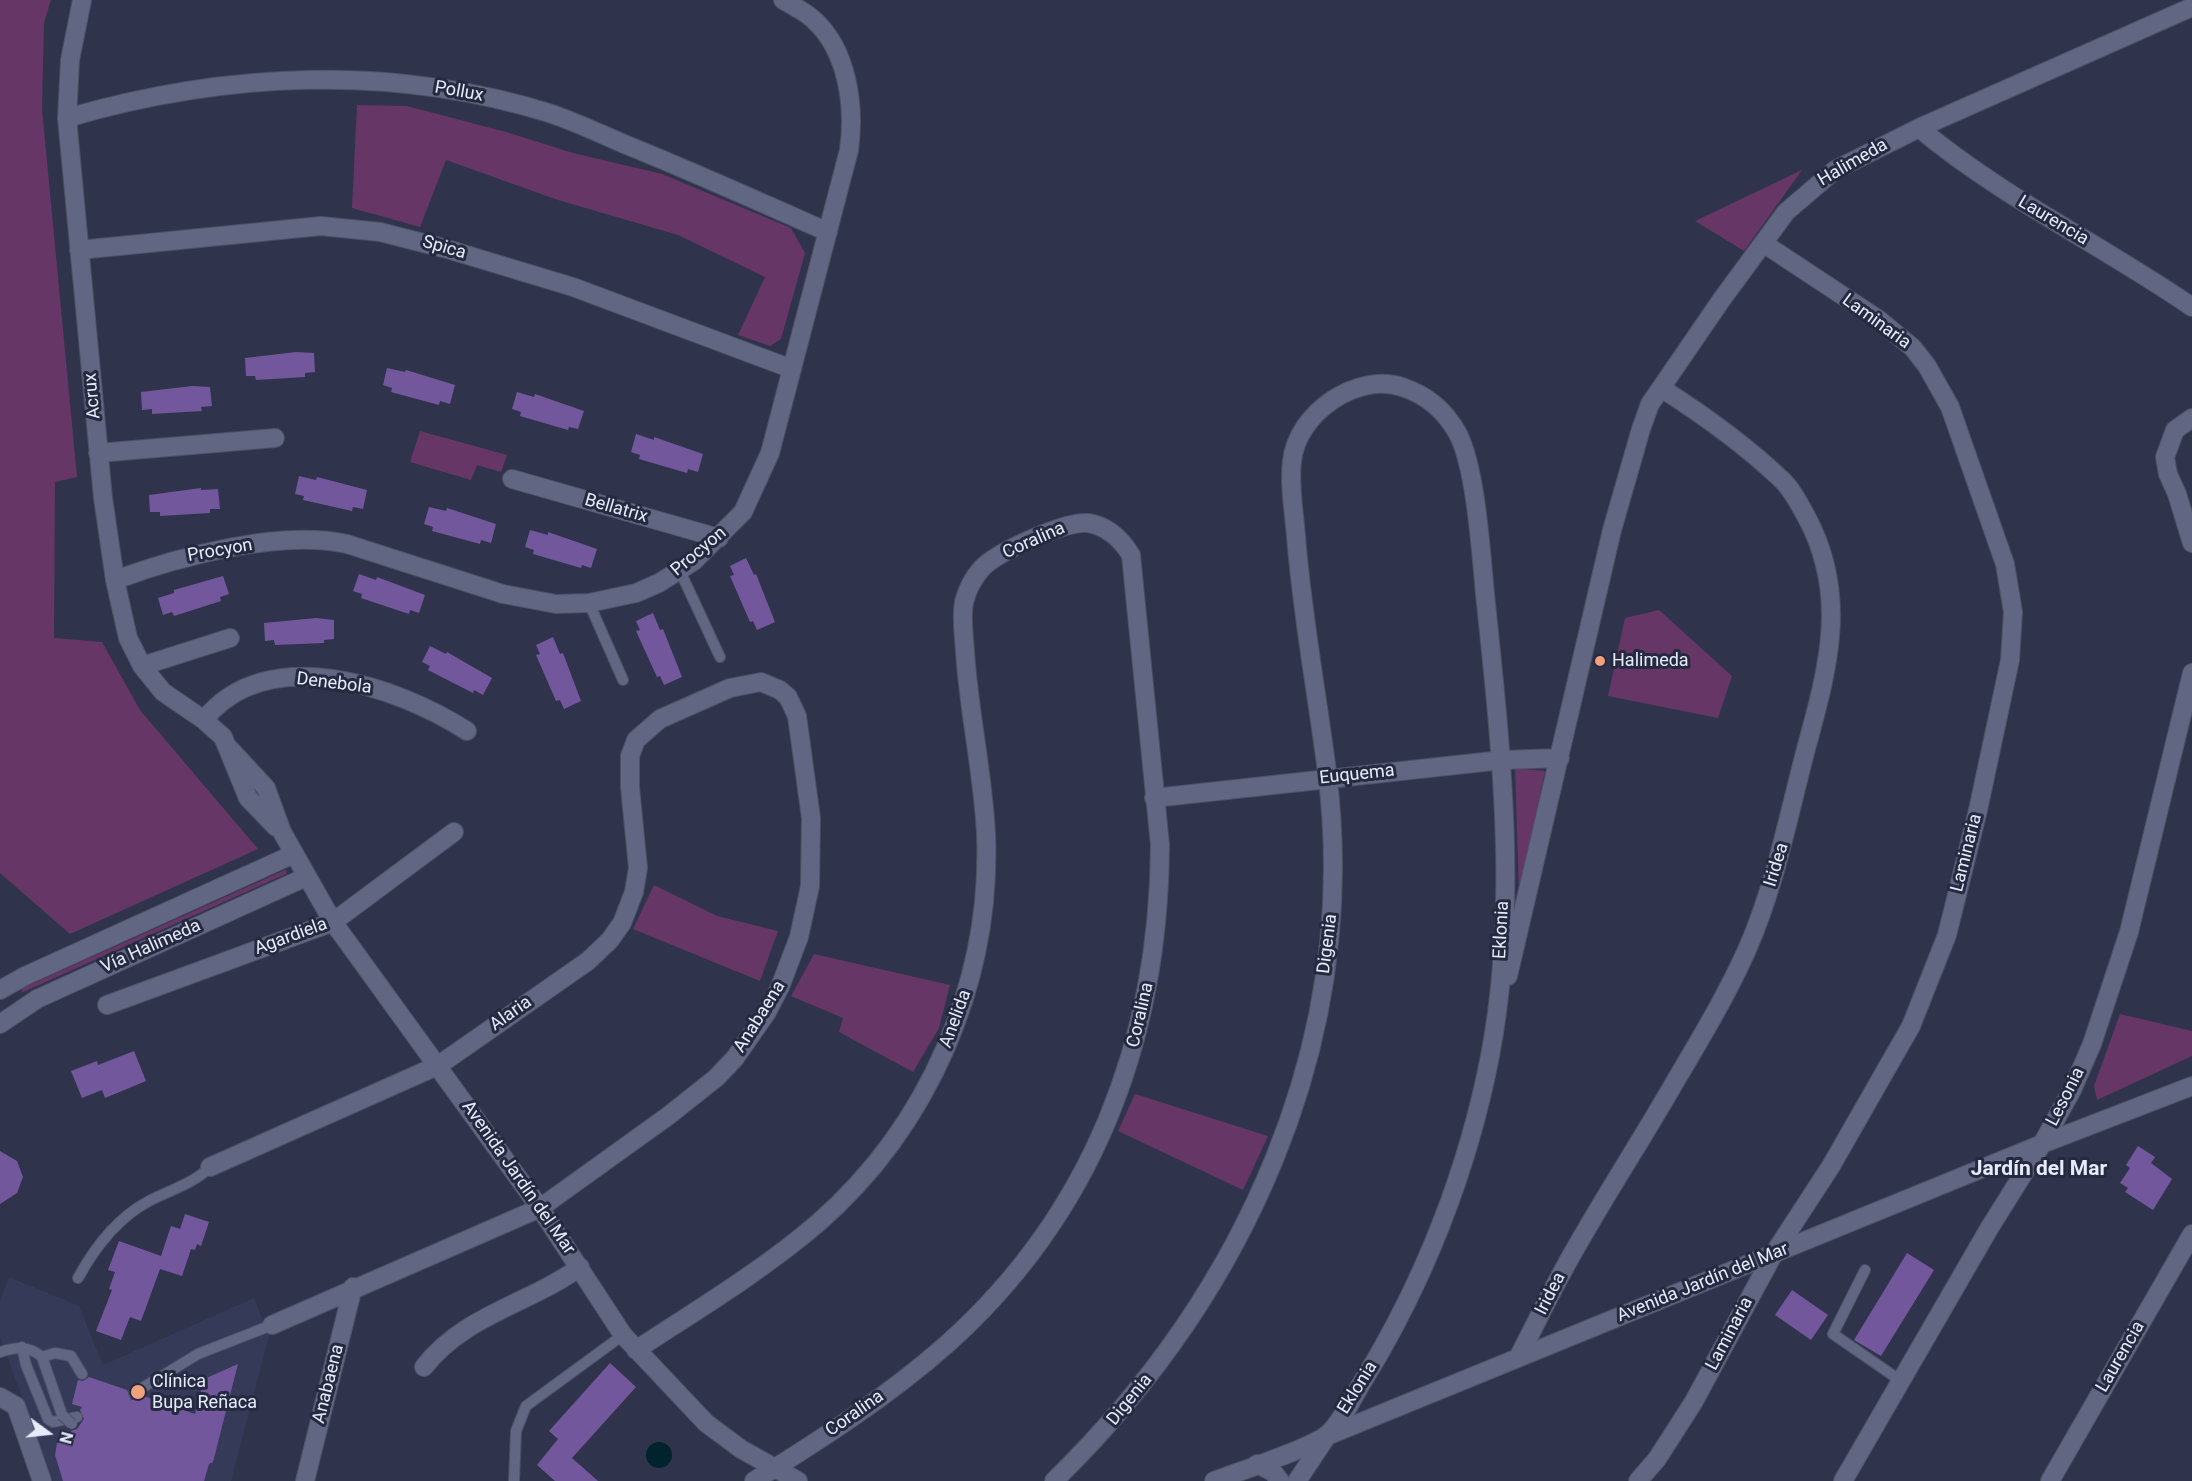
<!DOCTYPE html>
<html>
<head>
<meta charset="utf-8">
<style>
  body { margin:0 }
  #map { position:relative; width:2192px; height:1481px; overflow:hidden; background:#2f344c; font-family:Roboto,sans-serif }
  canvas { display:block }
  .north { position:absolute; left:18px; top:1403px; width:60px; height:60px; -webkit-text-stroke:4px #252a41; paint-order:stroke; rotate:105deg; font-size:16px; font-weight:700; line-height:24px; text-align:center; color:#e7ebfb }
  .north::after { content:''; display:block; margin:auto; width:21px; height:27px; background:#e7ebfb; clip-path:polygon(50% 0,100% 100%,50% 72%,0 100%) }
</style>
</head>
<body>
<div id="map">
<canvas width="2192" height="1481"></canvas>
<div class="north">N</div>
</div>
<script>
const context = document.querySelector('canvas').getContext('2d');
context.lineJoin = 'round';
function fillPath(path, color) {
  context.fillStyle = color;
  context.fill(path, 'evenodd');
}
function stroke(path, color, width, dash) {
  context.strokeStyle = color;
  context.lineWidth = width;
  context.lineCap = dash ? 'butt' : 'round';
  context.setLineDash(dash || []);
  context.stroke(path);
}
function drawText(font, color, halo, rows, align = 'center') {
  context.font = font + ' Roboto,sans-serif';
  context.lineWidth = 6;
  context.setLineDash([]);
  context.textBaseline = 'middle';
  context.strokeStyle = halo;
  context.fillStyle = color;
  for (const [text, x, y, turn = 0] of rows) {
    context.save();
    context.translate(x, y);
    context.rotate((+turn || 0) * Math.PI / 180);
    context.textAlign = isNaN(turn) ? turn : align;
    if (halo) context.strokeText(text, 0, 0);
    context.fillText(text, 0, 0);
    context.restore();
  }
}
fillPath(new Path2D(`
  M 9,1277 L 79,1306 L 103,1365 L 254,1298 L 269,1336 L 231,1481 L 53,1481 L 0,1337 L 0,1301 Z`), '#353a59');
fillPath(new Path2D(`
  M 0,0 L 51,0 L 44,23 L 42,109 L 77,477 L 55,482 L 54,638 L 102,642 L 140,710 L 258,849 L 70,934 L 0,873 Z
  M 357,105 L 407,106 L 506,132 L 573,153 L 662,174 L 791,228 L 805,253 L 781,339 L 770,346 L 738,335 L 765,277 L 678,235 L 558,200 L 446,160 L 420,227 L 352,208 Z
  M 1802,170 L 1744,251 L 1695,221 Z
  M 420,431 L 507,455 L 501,472 L 477,465 L 471,480 L 410,462 Z
  M 1659,610 L 1732,676 L 1718,718 L 1608,696 L 1625,618 Z
  M 1515,768 L 1545,771 L 1519,893 Z
  M 285,870 L 287,871 L 286,874 L 21,993 L 23,988 Z
  M 654,885 L 717,916 L 778,931 L 760,981 L 633,929 Z
  M 814,954 L 950,985 L 939,1028 L 913,1072 L 839,1032 L 843,1018 L 791,996 Z
  M 2120,1014 L 2192,1031 L 2192,1056 L 2097,1100 L 2094,1086 Z
  M 1135,1094 L 1268,1136 L 1243,1190 L 1118,1131 Z`), '#663666');
fillPath(new Path2D(`
  M646 1455a13 13 0 1 1 26 0a13 13 0 1 1-26 0Z`), '#00232e');
fillPath(new Path2D(`
  M 296,352 L 314,353 L 315,372 L 305,373 L 305,377 L 256,380 L 255,376 L 246,376 L 245,358 Z
  M 387,368 L 405,372 L 406,370 L 455,385 L 450,404 L 440,401 L 439,405 L 391,392 L 392,388 L 383,385 Z
  M 192,386 L 210,387 L 212,406 L 201,407 L 202,411 L 152,414 L 152,409 L 142,410 L 141,392 Z
  M 517,392 L 534,397 L 535,394 L 584,411 L 578,429 L 569,427 L 568,430 L 520,416 L 521,412 L 512,409 Z
  M 636,434 L 654,440 L 654,437 L 703,454 L 698,472 L 688,469 L 687,473 L 639,459 L 640,455 L 631,452 Z
  M 299,476 L 316,480 L 317,477 L 367,490 L 363,509 L 353,507 L 352,511 L 303,500 L 304,496 L 295,494 Z
  M 201,488 L 201,490 L 218,489 L 220,509 L 210,509 L 210,513 L 160,516 L 160,512 L 150,512 L 149,495 Z
  M 429,507 L 446,511 L 447,508 L 496,524 L 491,543 L 481,540 L 480,544 L 432,531 L 433,527 L 424,524 Z
  M 530,530 L 548,535 L 548,532 L 597,549 L 591,568 L 582,565 L 581,568 L 533,554 L 534,550 L 525,547 Z
  M 746,558 L 754,575 L 756,574 L 775,622 L 757,630 L 753,621 L 750,622 L 730,576 L 734,575 L 730,566 Z
  M 359,574 L 376,580 L 377,577 L 425,595 L 419,613 L 410,610 L 409,614 L 361,598 L 362,594 L 353,591 Z
  M 223,576 L 229,594 L 220,597 L 221,601 L 174,616 L 172,612 L 163,615 L 158,598 L 174,593 L 174,590 Z
  M 653,613 L 660,630 L 663,629 L 682,677 L 664,685 L 660,676 L 657,677 L 636,631 L 640,630 L 636,621 Z
  M 316,618 L 334,620 L 334,639 L 324,640 L 324,643 L 275,645 L 274,640 L 265,641 L 264,623 Z
  M 553,637 L 560,654 L 563,653 L 581,701 L 564,709 L 560,700 L 556,701 L 536,655 L 540,654 L 536,645 Z
  M 430,646 L 446,654 L 447,652 L 492,678 L 483,695 L 474,690 L 473,693 L 428,670 L 430,666 L 422,662 Z
  M 134,1051 L 146,1081 L 105,1098 L 102,1090 L 82,1098 L 71,1071 L 97,1061 L 98,1065 Z
  M 2138,1146 L 2155,1157 L 2151,1163 L 2172,1179 L 2153,1210 L 2125,1192 L 2128,1188 L 2120,1183 L 2130,1168 L 2126,1165 Z
  M 0,1151 L 17,1161 L 23,1177 L 17,1193 L 0,1204 Z
  M 185,1214 L 209,1222 L 201,1246 L 197,1244 L 195,1250 L 191,1249 L 182,1276 L 160,1269 L 141,1321 L 130,1317 L 121,1340 L 96,1331 L 112,1290 L 109,1289 L 115,1272 L 108,1270 L 119,1241 L 161,1256 L 171,1226 L 180,1229 Z
  M 1907,1253 L 1934,1270 L 1881,1356 L 1854,1340 Z
  M 1792,1290 L 1828,1315 L 1811,1340 L 1775,1315 Z
  M 610,1363 L 636,1387 L 572,1458 L 598,1481 L 555,1481 L 537,1465 L 558,1439 L 549,1431 Z
  M 238,1364 L 213,1462 L 209,1464 L 204,1481 L 63,1481 L 55,1455 L 57,1443 L 72,1439 L 71,1431 L 77,1429 L 84,1419 L 80,1410 L 82,1407 L 72,1404 L 78,1380 L 83,1381 L 89,1377 L 127,1390 L 131,1400 L 144,1396 L 195,1414 L 204,1379 Z`), '#73579c');
const lane = new Path2D(`
  M 680,571 L 720,657
  M 589,603 L 623,680
  M 1865,1270 L 1833,1334 L 1901,1381
  M 78,1278 C 95,1247 117,1218 149,1201 C 170,1190 193,1184 210,1167
  M 22,1347 L 26,1365 L 48,1419 L 53,1422 L 77,1417
  M 0,1352 C 17,1347 28,1345 42,1357 L 62,1415
  M 42,1357 L 55,1353 L 71,1356 L 82,1374
  M 134,1393 L 198,1354 L 272,1325
  M 514,1481 L 516,1431 L 526,1406 L 623,1335`);
const street = new Path2D(`
  M 82,0 L 70,60 L 67,118 L 103,498 L 115,580 L 128,638 L 142,666 L 163,692 L 204,720 L 223,737 L 248,798 L 276,827
  M 67,118 C 225,72 391,64 549,113 C 576,122 603,135 629,146 C 696,173 762,203 828,232
  M 1919,128 C 2003,198 2102,245 2192,307
  M 79,250 L 321,226 L 380,232 L 447,249 L 573,287 L 792,369
  M 2192,418 L 2175,430 L 2165,457 L 2168,474 L 2177,494 L 2192,543
  M 98,453 L 275,438
  M 512,479 L 719,538
  M 115,580 C 178,557 280,529 347,544 L 503,594 L 556,604 L 589,603 L 636,593 L 659,583 L 694,561 L 743,512 L 770,453 L 849,150 C 855,107 848,51 814,20 C 806,12 793,6 783,0
  M 142,666 L 230,638
  M 204,720 C 266,641 397,686 467,731
  M 229,748 L 266,788 L 282,832 L 333,922 L 540,1208 L 623,1335 L 706,1423 L 741,1449 L 798,1481
  M 1154,798 L 1502,760 L 1560,758
  M 1508,976 L 1612,530 L 1641,429 L 1650,404 L 1722,299 L 1786,212 L 1835,170 L 1919,128 L 2192,7
  M 0,990 L 25,976 L 294,854
  M 107,1005 L 333,922 L 454,832
  M 0,1024 L 37,999 L 306,877
  M 210,1167 L 439,1065 L 588,961 L 610,940 L 622,923 L 634,892 L 638,868 L 630,787 L 630,756 L 636,740 L 660,719 L 730,688 L 761,682 L 780,690 L 788,697 L 797,716 L 811,818 L 810,886 L 799,937 L 780,987 L 767,1012 L 735,1058 L 716,1078 L 668,1116 L 540,1208 L 272,1325
  M 636,1350 C 697,1310 762,1271 818,1223 C 929,1126 992,981 986,834 C 983,773 969,713 965,652 C 964,635 961,618 964,602 C 967,590 974,577 982,568 C 999,551 1065,521 1088,523 C 1108,526 1121,539 1131,555 L 1160,845 C 1159,1040 1093,1214 946,1345 C 887,1397 820,1440 754,1481
  M 1519,1356 C 1534,1327 1549,1296 1565,1267 C 1600,1203 1640,1143 1676,1080 C 1701,1038 1726,996 1746,952 C 1775,887 1788,817 1806,749 C 1828,668 1849,595 1806,516 C 1799,503 1791,488 1781,479 C 1745,445 1702,414 1661,388
  M 424,1367 C 464,1315 529,1304 580,1267
  M 0,1397 L 16,1406 L 42,1481
  M 305,1481 L 353,1287
  M 1054,1481 C 1245,1294 1361,1042 1327,772 C 1317,693 1302,615 1296,536 C 1294,511 1289,485 1292,461 C 1297,413 1357,372 1402,387 C 1427,395 1446,412 1458,434 C 1476,469 1481,553 1485,594 C 1501,747 1519,903 1490,1056 C 1468,1170 1424,1282 1363,1381 C 1353,1397 1343,1420 1329,1433 C 1315,1447 1237,1472 1214,1481
  M 1638,1481 L 1657,1459 L 1693,1403 L 1773,1255 L 1831,1166 L 1911,1026 L 1947,935 L 1978,810 L 2010,660 L 2013,612 L 2005,564 L 1950,407 L 1927,366 L 1913,348 L 1878,319 L 1763,243
  M 1843,1481 L 1990,1227 L 2042,1144 L 2072,1090 L 2092,1044 L 2129,932 L 2192,673
  M 2050,1481 L 2192,1234`);
const secondary = new Path2D(`
  M 1257,1464 L 1273,1472 L 1280,1481
  M 1297,1481 L 1327,1436 L 2042,1144 L 2192,1086`);
stroke(lane, '#4d5166', 12);
stroke(street, '#4d5166', 20);
stroke(secondary, '#4d5166', 20);
stroke(lane, '#616782', 10);
stroke(street, '#616782', 18);
stroke(secondary, '#616782', 18);
const laneBridge = new Path2D(`
  M 62,1415 L 72,1424`);
stroke(laneBridge, '#4d5166', 12, []);
stroke(laneBridge, '#616782', 10);
for (const [x, y, r, color] of [
  [1600,661,6,"#f1a17c"],
  [138,1392,8,"#f1a17c"]
]) {
  const dot = new Path2D();
  dot.arc(x, y, r, 0, 2 * Math.PI);
  context.fillStyle = color;
  context.fill(dot);
  stroke(dot, '#252a41', 2);
}
drawText('18px', '#e7ebfb', '#252a41', [
  ["Pollux",459,92,10],
  ["Halimeda",1853,163,-30],
  ["Laurencia",2053,221,31],
  ["Spica",444,248,16],
  ["Laminaria",1876,322,36],
  ["Acrux",93,396,-95],
  ["Bellatrix",616,509,16],
  ["Coralina",1034,541,-24],
  ["Procyon",220,551,-10],
  ["Procyon",699,552,-40],
  ["Denebola",334,684,7],
  ["Euquema",1357,775,-6],
  ["Laminaria",1967,853,-76],
  ["Iridea",1777,865,-73],
  ["Eklonia",1502,930,-87],
  ["Agardiela",291,937,-20],
  ["Digenia",1328,944,-83],
  ["Vía Halimeda",151,947,-24],
  ["Alaria",511,1014,-35],
  ["Coralina",1141,1015,-77],
  ["Anabaena",760,1017,-58],
  ["Anelida",956,1019,-70],
  ["Lesonia",2066,1097,-63],
  ["Avenida Jardín del Mar",518,1178,55],
  ["Avenida Jardín del Mar",1703,1283,-22],
  ["Iridea",1551,1294,-63],
  ["Laminaria",1730,1334,-62],
  ["Laurencia",2121,1357,-60],
  ["Anabaena",329,1384,-76],
  ["Eklonia",1358,1388,-58],
  ["Digenia",1130,1400,-51],
  ["Coralina",855,1414,-35]
]);
drawText('18px', '#e7ebfb', '#252a41', [
  ["Halimeda",1612,661],
  ["Clínica",152,1382],
  ["Bupa Reñaca",152,1403]
], 'left');
drawText('bold 21px', '#e7ebfb', '#252a41', [
  ["Jardín del Mar",2039,1170]
]);
</script>
</body>
</html>
